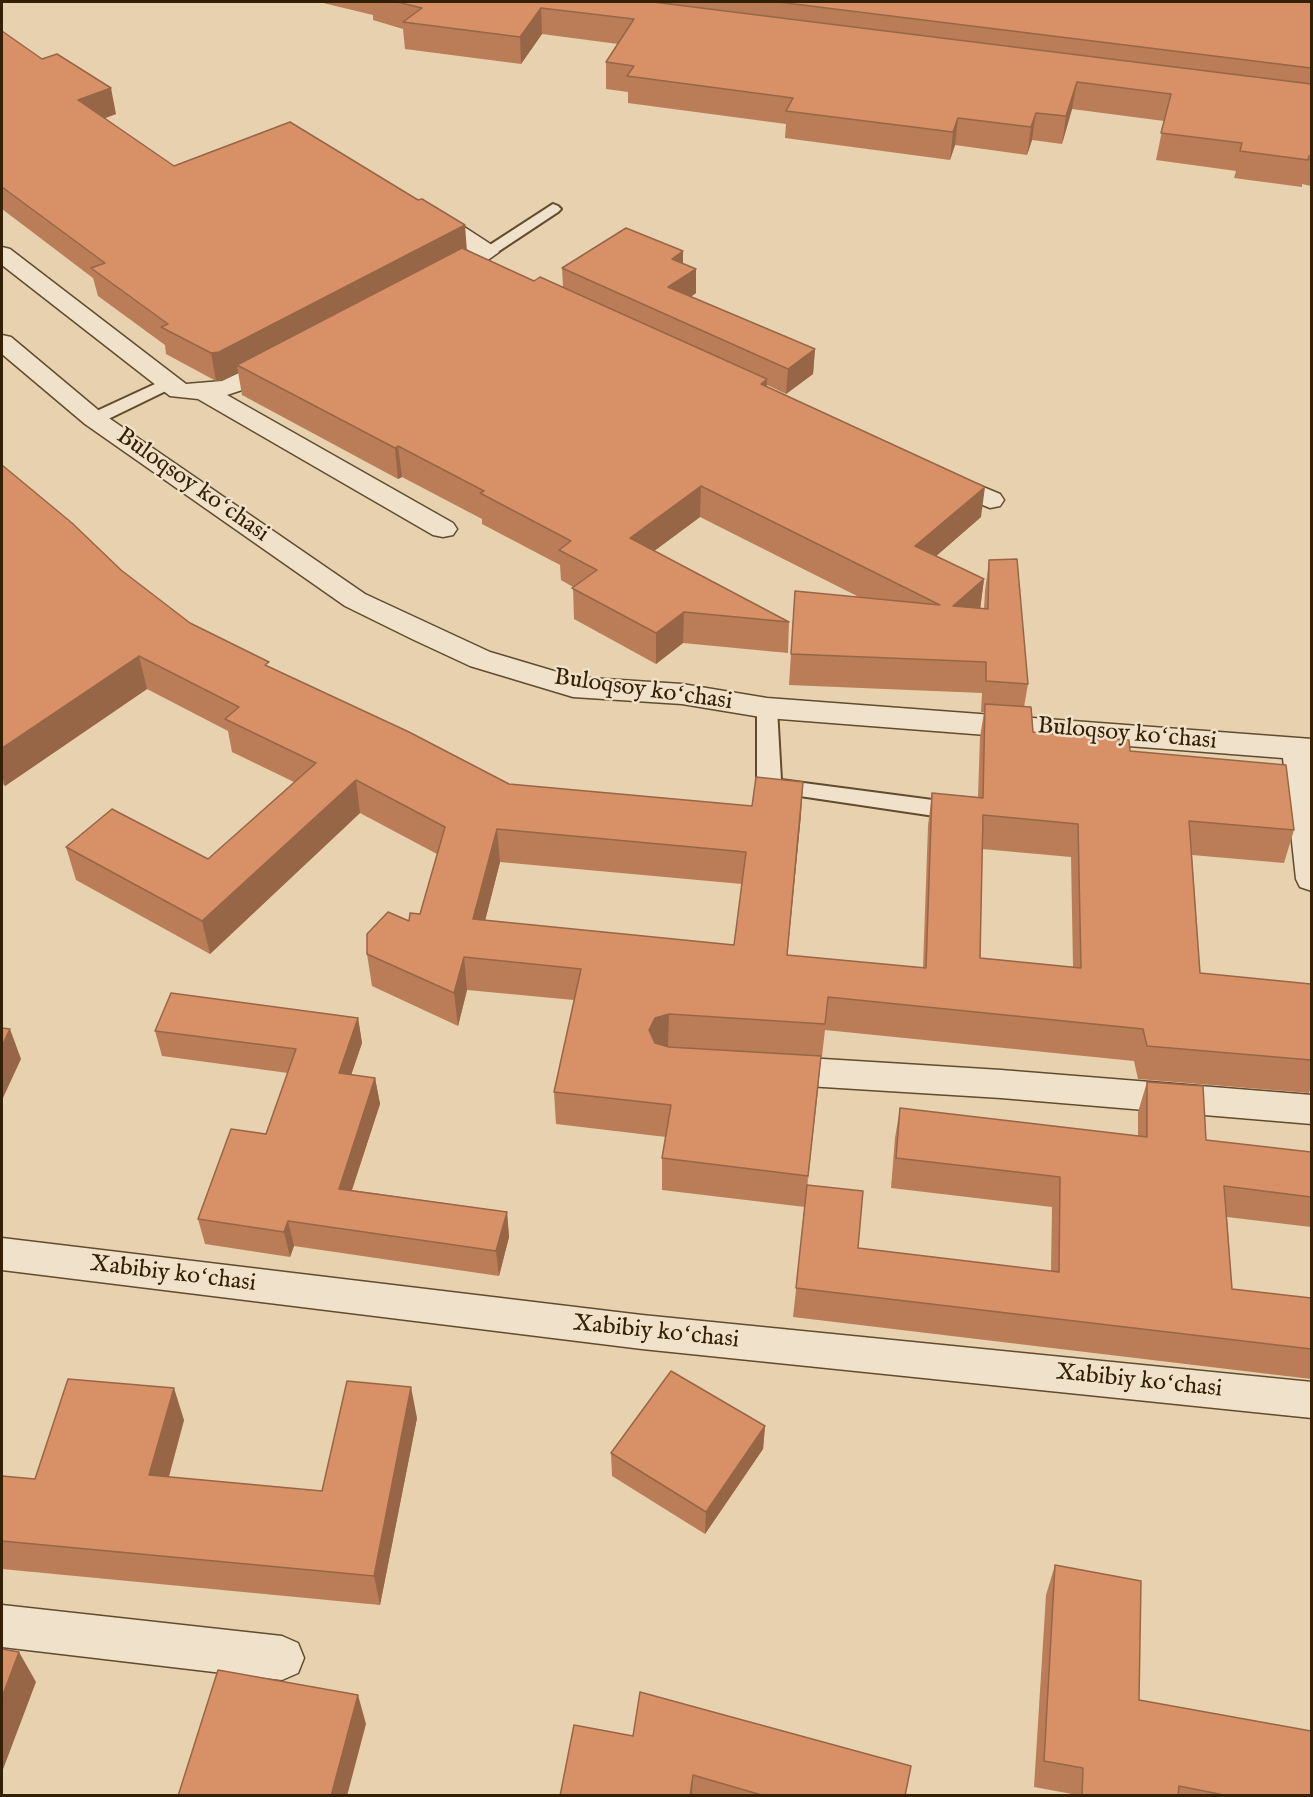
<!DOCTYPE html>
<html>
<head>
<meta charset="utf-8">
<style>
  body { margin:0 }
  #map { position:relative; width:1313px; height:1797px; overflow:hidden; background:#e8d1ae; font-family:"IM FELL English",serif }
  canvas { display:block }
  .frame { position:absolute; inset:0; border:3px solid #342004; pointer-events:none }
</style>
</head>
<body>
<div id="map">
<canvas width="1313" height="1797"></canvas>
<div class="frame"></div>
</div>
<script>
const context = document.querySelector('canvas').getContext('2d');
context.lineJoin = 'round';
function stroke(path, color, width, dash) {
  context.strokeStyle = color;
  context.lineWidth = width;
  context.lineCap = dash ? 'butt' : 'round';
  context.setLineDash(dash || []);
  context.stroke(path);
}
function fillPath(path, color) {
  context.fillStyle = color;
  context.fill(path, 'evenodd');
}
function drawText(font, color, halo, rows, align = 'center') {
  context.font = font + ' "IM FELL English",serif';
  context.lineWidth = 5;
  context.setLineDash([]);
  context.textBaseline = 'middle';
  context.strokeStyle = halo;
  context.fillStyle = color;
  for (const [text, x, y, turn = 0] of rows) {
    context.save();
    context.translate(x, y);
    context.rotate((+turn || 0) * Math.PI / 180);
    context.textAlign = isNaN(turn) ? turn : align;
    if (halo) context.strokeText(text, 0, 0);
    context.fillText(text, 0, 0);
    context.restore();
  }
}
const service = new Path2D(`
  M 553,204 L 558,206 L 561,209 L 558,212 L 493,255 L 487,257 L 479,252 Z
  M 168,378 L 174,379 L 177,383 L 174,387 L 100,423 L 88,423 L 85,419 L 88,415 Z
  M 767,701 L 774,703 L 777,708 L 781,780 L 948,802 L 956,805 L 959,810 L 956,815 L 948,818 L 766,791 L 757,777 L 757,708 L 760,703 Z`);
const minor = new Path2D(`
  M 427,206 L 435,208 L 495,247 L 499,252 L 478,267 L 462,267 L 458,262 L 471,252 L 419,218 L 416,213 L 419,208 Z
  M 2,247 L 10,249 L 186,384 L 222,381 L 270,358 L 279,356 L 288,358 L 291,363 L 288,368 L 251,387 L 227,395 L 453,523 L 457,529 L 453,535 L 443,537 L 433,535 L 198,399 L 170,396 L 2,265 Z
  M 2,335 L 11,337 L 103,414 L 365,594 L 490,652 L 574,677 L 682,684 L 767,698 L 1312,739 L 1312,891 L 1300,887 L 1296,879 L 1283,758 L 767,718 L 682,704 L 573,697 L 470,666 L 412,639 L 345,606 L 85,424 L 2,354 Z
  M 942,470 L 1000,494 L 1004,500 L 1000,506 L 990,508 L 933,484 L 929,478 L 933,472 Z
  M 775,1056 L 1001,1070 L 1312,1095 L 1312,1124 L 1001,1098 L 775,1084 L 762,1080 L 757,1070 L 762,1060 Z
  M 2,1238 L 642,1315 L 1312,1382 L 1312,1418 L 642,1349 L 2,1270 Z
  M 2,1605 L 282,1636 L 298,1643 L 304,1658 L 298,1673 L 282,1680 L 2,1647 Z`);
stroke(service, '#614c2e', 4);
stroke(minor, '#614c2e', 3);
fillPath(service, '#f0e1ca');
fillPath(minor, '#f0e1ca');
fillPath(new Path2D(`
  M 319,2 L 1311,2 L 1311,186 L 1302,184 L 1302,187 L 1234,178 L 1236,171 L 1156,160 L 1164,121 L 1072,109 L 1062,144 L 1032,140 L 1027,155 L 955,145 L 950,160 L 785,138 L 786,124 L 628,103 L 628,92 L 606,89 L 606,62 L 618,44 L 542,34 L 521,64 L 405,49 L 403,29 L 373,20 L 373,15 Z
  M 2,31 L 116,114 L 105,118 L 174,166 L 466,250 L 534,281 L 563,287 L 562,268 L 683,251 L 683,263 L 696,293 L 691,297 L 815,349 L 813,374 L 786,394 L 767,385 L 767,387 L 981,517 L 936,556 L 984,579 L 980,609 L 984,609 L 985,591 L 989,560 L 1028,684 L 1024,707 L 1033,732 L 1130,751 L 1294,830 L 1284,863 L 1192,855 L 1200,973 L 1311,984 L 1311,1087 L 1309,1093 L 1138,1079 L 1134,1061 L 825,1030 L 822,1056 L 669,1047 L 821,1056 L 807,1185 L 858,1248 L 1051,1271 L 1052,1207 L 891,1188 L 895,1138 L 900,1108 L 1138,1136 L 1138,1112 L 1147,1082 L 1206,1140 L 1311,1152 L 1311,1227 L 1227,1217 L 1232,1289 L 1311,1298 L 1311,1379 L 793,1317 L 805,1207 L 662,1190 L 662,1158 L 666,1137 L 556,1124 L 554,1092 L 574,1000 L 467,990 L 458,1026 L 372,986 L 367,954 L 420,914 L 437,854 L 360,813 L 210,954 L 76,880 L 66,847 L 208,859 L 294,782 L 232,752 L 228,731 L 147,689 L 5,786 L 2,783 L 2,465 L 121,570 L 190,623 L 269,667 L 509,784 L 801,815 L 787,955 L 923,968 L 928,826 L 932,793 L 978,797 L 980,737 L 984,712 L 981,712 L 982,693 L 789,685 L 795,591 L 859,597 L 700,517 L 654,551 L 789,622 L 788,653 L 683,643 L 656,664 L 574,619 L 573,587 L 561,580 L 560,565 L 482,524 L 482,519 L 402,477 L 398,479 L 242,395 L 238,372 L 224,380 L 216,381 L 166,354 L 165,345 L 98,296 L 93,278 L 2,209 ZM 982,849 L 1071,857 L 1073,967 L 980,958 ZM 500,862 L 742,884 L 734,945 L 485,921 Z
  M 358,1018 L 362,1043 L 351,1075 L 375,1078 L 380,1104 L 352,1190 L 507,1212 L 509,1237 L 499,1276 L 294,1246 L 290,1257 L 205,1244 L 198,1219 L 266,1134 L 288,1073 L 162,1056 L 155,1031 Z
  M 417,1418 L 380,1605 L 2,1569 L 2,1476 L 35,1479 L 184,1420 L 169,1477 L 322,1491 Z
  M 765,1426 L 763,1449 L 705,1534 L 612,1476 L 611,1453 Z
  M 1055,1565 L 1139,1700 L 1311,1796 L 1072,1796 L 1072,1794 L 1034,1787 L 1046,1595 Z
  M 574,1725 L 905,1796 L 560,1796 Z`), '#ba7d58');
fillPath(new Path2D(`
  M 541,8 L 542,34 L 521,64 L 520,37 Z
  M 1077,82 L 1072,109 L 1062,144 L 1066,116 Z
  M 111,88 L 116,114 L 84,126 L 78,100 Z
  M 1036,113 L 1032,140 L 1027,155 L 1031,127 Z
  M 958,118 L 955,145 L 950,160 L 953,132 Z
  M 465,225 L 467,252 L 237,365 L 238,372 L 224,380 L 216,381 L 211,353 Z
  M 683,251 L 683,276 L 672,259 Z
  M 696,269 L 696,293 L 668,312 L 668,287 Z
  M 815,349 L 813,374 L 786,394 L 788,369 Z
  M 767,379 L 766,410 L 761,384 Z
  M 398,446 L 402,477 L 398,479 L 395,448 Z
  M 701,486 L 700,517 L 630,569 L 630,538 Z
  M 985,487 L 981,517 L 912,577 L 915,546 Z
  M 984,579 L 980,610 L 953,606 Z
  M 684,612 L 683,643 L 656,664 L 656,633 Z
  M 139,656 L 147,689 L 5,786 L 2,774 L 2,748 Z
  M 356,780 L 360,813 L 210,954 L 202,921 Z
  M 803,782 L 801,815 L 784,988 L 787,955 Z
  M 497,829 L 500,862 L 477,952 L 473,919 Z
  M 464,957 L 467,990 L 458,1026 L 454,993 Z
  M 669,1014 L 668,1047 L 655,1051 L 649,1030 L 655,1018 Z
  M 358,1018 L 362,1043 L 343,1099 L 339,1073 Z
  M 10,1029 L 21,1059 L 2,1100 L 2,1046 Z
  M 821,1056 L 818,1089 L 805,1207 L 808,1176 Z
  M 375,1078 L 380,1104 L 344,1214 L 339,1189 Z
  M 507,1212 L 509,1237 L 499,1276 L 496,1251 Z
  M 288,1221 L 294,1246 L 290,1257 L 284,1232 Z
  M 411,1387 L 417,1418 L 380,1605 L 374,1576 Z
  M 174,1388 L 184,1420 L 161,1505 L 149,1475 Z
  M 765,1426 L 763,1449 L 705,1534 L 706,1512 Z
  M 19,1652 L 36,1682 L 2,1772 L 2,1697 Z
  M 358,1695 L 366,1724 L 347,1796 L 331,1796 Z
  M 693,1775 L 692,1796 L 690,1796 Z`), '#976647');
const building = new Path2D(`
  M 397,2 L 653,2 L 1311,84 L 1311,156 L 1309,156 L 1308,160 L 1240,151 L 1242,143 L 1161,133 L 1171,94 L 1077,82 L 1066,116 L 1036,113 L 1031,127 L 958,118 L 953,132 L 786,111 L 793,98 L 627,76 L 634,66 L 606,62 L 634,19 L 541,8 L 520,37 L 403,22 L 422,8 Z
  M 778,2 L 1311,2 L 1311,68 Z
  M 2,31 L 42,59 L 57,54 L 111,88 L 78,100 L 174,166 L 290,122 L 418,200 L 422,199 L 465,225 L 219,352 L 211,353 L 161,327 L 168,324 L 91,268 L 105,263 L 2,187 Z
  M 626,228 L 683,251 L 672,259 L 696,269 L 668,287 L 815,349 L 788,369 L 562,268 Z
  M 462,248 L 534,281 L 540,277 L 767,379 L 761,384 L 985,487 L 915,546 L 984,579 L 953,606 L 988,609 L 989,560 L 1017,559 L 1028,684 L 986,681 L 986,662 L 791,654 L 795,591 L 940,605 L 701,486 L 630,538 L 789,622 L 684,612 L 656,633 L 572,588 L 597,570 L 559,550 L 571,541 L 480,493 L 484,491 L 398,446 L 395,448 L 237,365 Z
  M 2,465 L 72,523 L 121,570 L 190,623 L 269,662 L 265,665 L 409,732 L 509,784 L 752,806 L 756,777 L 803,782 L 787,955 L 926,968 L 932,793 L 983,798 L 985,704 L 1031,707 L 1033,732 L 1129,740 L 1130,751 L 1286,765 L 1294,830 L 1189,821 L 1200,973 L 1311,984 L 1311,1060 L 1147,1046 L 1143,1029 L 828,997 L 825,1024 L 669,1014 L 655,1018 L 649,1030 L 655,1043 L 669,1047 L 821,1056 L 808,1176 L 662,1158 L 671,1105 L 554,1092 L 581,969 L 464,957 L 454,993 L 367,954 L 367,934 L 388,912 L 409,921 L 410,913 L 420,914 L 445,827 L 356,780 L 202,921 L 66,847 L 112,809 L 208,859 L 316,763 L 225,719 L 239,707 L 139,656 L 2,748 ZM 983,815 L 1078,824 L 1081,968 L 980,958 ZM 497,829 L 746,852 L 734,945 L 473,919 Z
  M 171,993 L 358,1018 L 339,1073 L 375,1078 L 339,1189 L 507,1212 L 496,1251 L 288,1221 L 284,1232 L 198,1219 L 231,1129 L 266,1134 L 296,1049 L 155,1031 Z
  M 2,1028 L 10,1029 L 2,1046 Z
  M 1147,1082 L 1203,1086 L 1206,1140 L 1311,1152 L 1311,1197 L 1224,1186 L 1232,1289 L 1311,1298 L 1311,1349 L 796,1288 L 807,1185 L 863,1191 L 858,1248 L 1059,1272 L 1060,1177 L 896,1158 L 900,1108 L 1147,1137 Z
  M 671,1371 L 765,1426 L 706,1512 L 611,1453 Z
  M 68,1379 L 174,1388 L 149,1475 L 322,1491 L 347,1381 L 411,1387 L 374,1576 L 2,1541 L 2,1476 L 35,1479 Z
  M 1055,1565 L 1141,1581 L 1139,1700 L 1311,1731 L 1311,1796 L 1229,1796 L 1179,1786 L 1178,1796 L 1082,1796 L 1083,1768 L 1044,1761 Z
  M 2,1649 L 19,1652 L 2,1697 Z
  M 218,1670 L 358,1695 L 331,1796 L 178,1796 Z
  M 640,1692 L 911,1766 L 905,1796 L 765,1796 L 693,1775 L 690,1796 L 560,1796 L 574,1725 L 633,1736 Z`);
fillPath(building, '#d89166');
stroke(building, '#976647', 1.5);
drawText('24px', '#342004', '#f0e1ca', [
  ["Buloqsoy koʻchasi",192,486,35],
  ["Buloqsoy koʻchasi",643,691,8],
  ["Buloqsoy koʻchasi",1127,735,5],
  ["Xabibiy koʻchasi",173,1275,7],
  ["Xabibiy koʻchasi",656,1333,6],
  ["Xabibiy koʻchasi",1139,1382,6]
]);
</script>
</body>
</html>
